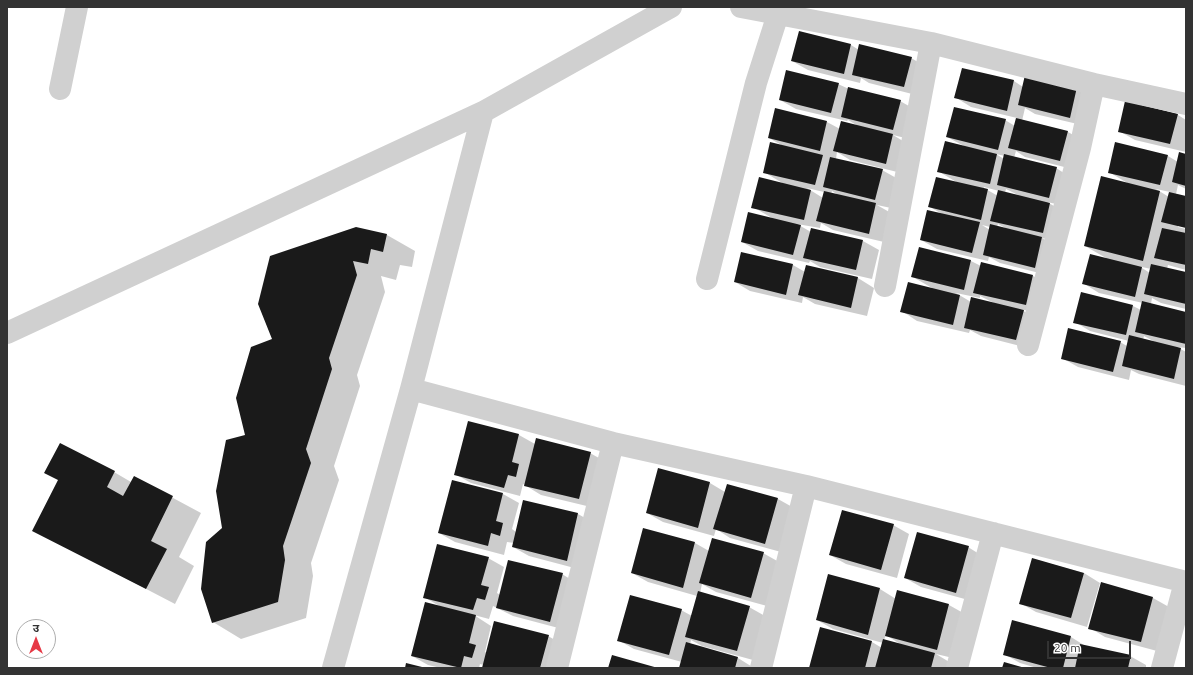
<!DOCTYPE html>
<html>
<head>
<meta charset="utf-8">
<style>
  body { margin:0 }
  #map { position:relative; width:1193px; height:675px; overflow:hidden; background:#fff; font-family:Ubuntu,"Noto Sans Devanagari",sans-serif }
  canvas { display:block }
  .frame { position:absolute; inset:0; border:8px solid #333; pointer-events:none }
  .north { position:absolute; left:16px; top:619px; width:40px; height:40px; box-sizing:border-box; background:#fff; border:1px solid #adadad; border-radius:50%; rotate:0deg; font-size:11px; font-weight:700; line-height:16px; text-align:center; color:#333 }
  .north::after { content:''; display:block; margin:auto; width:14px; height:18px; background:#e63946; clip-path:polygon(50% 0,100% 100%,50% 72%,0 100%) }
  .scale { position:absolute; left:1047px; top:641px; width:84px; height:18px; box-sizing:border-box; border:2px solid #333; border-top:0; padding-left:5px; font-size:12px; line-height:14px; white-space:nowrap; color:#333; -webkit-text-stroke:3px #fff; paint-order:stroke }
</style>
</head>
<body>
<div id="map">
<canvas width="1193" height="675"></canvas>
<div class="frame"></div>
<div class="north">उ</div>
<div class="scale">20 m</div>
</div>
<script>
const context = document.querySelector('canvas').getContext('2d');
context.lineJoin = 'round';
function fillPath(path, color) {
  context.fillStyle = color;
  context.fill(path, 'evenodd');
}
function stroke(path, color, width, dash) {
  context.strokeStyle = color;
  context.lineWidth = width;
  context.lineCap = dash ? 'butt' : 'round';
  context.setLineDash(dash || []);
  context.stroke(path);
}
fillPath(new Path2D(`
  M 851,45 L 859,50 L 911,58 L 927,67 L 920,96 L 869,83 L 861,78 L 860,83 L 808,70 L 792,61 Z
  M 1014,81 L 1023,87 L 1077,88 L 1093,97 L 1086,126 L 1035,114 L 1025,108 L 1022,121 L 1068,132 L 1084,141 L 1076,170 L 1025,157 L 1016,151 L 1014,158 L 1056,168 L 1072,178 L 1065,206 L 1047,202 L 1066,213 L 1059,242 L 1042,238 L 1058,247 L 1051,276 L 1000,263 L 989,257 L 988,261 L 937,249 L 921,240 L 942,214 L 930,207 L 958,183 L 938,171 L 964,146 L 947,137 L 1005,120 L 1015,126 L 1017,118 L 971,107 L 955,97 ZM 996,154 L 1005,156 L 1004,159 ZM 984,187 L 999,191 L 998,196 L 984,188 ZM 1006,189 L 1018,195 L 1005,193 ZM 998,224 L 1007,229 L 997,227 ZM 982,225 L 990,227 L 990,230 Z
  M 838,84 L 849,89 L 900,101 L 916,110 L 909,139 L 893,135 L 908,144 L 901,173 L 850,160 L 837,152 L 836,159 L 882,170 L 898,179 L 891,208 L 877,205 L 891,213 L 884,242 L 833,230 L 821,223 L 820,228 L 797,224 L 811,232 L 812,229 L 863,241 L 879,250 L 872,279 L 820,267 L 810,261 L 809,263 L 758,251 L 742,242 L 772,218 L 753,207 L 784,184 L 764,172 L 783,146 L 769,138 L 827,122 L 840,129 L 858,126 L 848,120 L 847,121 L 796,109 L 780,100 ZM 807,188 L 824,192 L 823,198 ZM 832,191 L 838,195 L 831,194 Z
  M 1178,115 L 1186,120 L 1186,152 L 1135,140 L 1119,131 Z
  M 1186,155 L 1186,189 L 1178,185 L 1176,194 L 1186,197 L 1186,227 L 1178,225 L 1178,227 L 1186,229 L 1186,270 L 1168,265 L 1167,269 L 1186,273 L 1186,309 L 1161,303 L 1152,298 L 1151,304 L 1186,313 L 1186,348 L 1177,347 L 1186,352 L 1186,386 L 1139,374 L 1131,370 L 1129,380 L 1078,367 L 1062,358 L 1120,342 L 1127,346 L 1129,341 L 1090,331 L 1075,322 L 1082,294 L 1133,306 L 1141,310 L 1143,303 L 1099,293 L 1083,283 L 1106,258 L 1085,246 L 1129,184 L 1109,172 L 1168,156 L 1178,162 ZM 1156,189 L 1170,192 L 1169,197 ZM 1142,267 L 1151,269 L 1150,273 L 1142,268 ZM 1144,336 L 1155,342 L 1143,340 Z
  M 356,228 L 387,235 L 415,251 L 412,267 L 400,265 L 396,280 L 381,276 L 385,292 L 357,375 L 360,386 L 334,466 L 339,480 L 311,563 L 313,576 L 306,618 L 241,639 L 213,622 L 223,528 L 273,340 Z
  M 920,248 L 971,261 L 981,266 L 982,263 L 1033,276 L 1049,285 L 1042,314 L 1020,309 L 1039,320 L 1032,349 L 981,336 L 970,330 L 969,333 L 917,321 L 902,311 L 932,288 L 913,277 ZM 956,293 L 980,298 L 980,296 L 994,303 L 971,302 Z
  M 742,253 L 793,265 L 805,272 L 858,278 L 874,288 L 867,316 L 815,304 L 803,297 L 802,303 L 750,291 L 735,282 Z
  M 469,422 L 519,435 L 535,444 L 590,453 L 606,462 L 595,508 L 541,495 L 523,484 L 520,496 L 471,483 L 455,474 Z
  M 659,469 L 710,483 L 725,492 L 778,499 L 794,508 L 781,552 L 730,538 L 716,529 L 714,536 L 663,522 L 647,513 Z
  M 114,472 L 131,482 L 134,477 L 201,513 L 179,557 L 194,566 L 175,604 L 33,530 Z
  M 453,481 L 503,494 L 519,503 L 512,529 L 516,532 L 524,501 L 578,514 L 594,523 L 582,570 L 529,556 L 513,547 L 514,543 L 507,542 L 504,555 L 455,542 L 439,533 Z
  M 893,525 L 909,534 L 897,578 L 846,564 L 830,555 Z
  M 644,529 L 695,543 L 709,551 L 763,553 L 779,562 L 767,606 L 716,592 L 702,584 L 700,593 L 749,607 L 765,616 L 753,660 L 702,646 L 691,640 L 690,645 L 738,658 L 754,668 L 680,668 L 682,662 L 634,649 L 618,640 L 681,610 L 692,616 L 697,596 L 648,582 L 632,573 Z
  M 968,547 L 984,557 L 972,601 L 921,587 L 905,578 Z
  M 488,558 L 504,567 L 497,593 L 500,595 L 562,574 L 578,584 L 566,630 L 513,616 L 493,606 L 489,619 L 474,615 L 491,626 L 485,652 L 487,653 L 548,636 L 564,645 L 558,668 L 483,668 L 484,665 L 480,664 L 479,668 L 441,668 L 428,665 L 412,656 L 441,607 L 424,597 Z
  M 1033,559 L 1084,573 L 1100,583 L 1087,627 L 1036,612 L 1020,603 Z
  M 829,576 L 880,589 L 896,599 L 898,592 L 949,605 L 965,614 L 953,658 L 936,654 L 951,663 L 950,668 L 810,668 L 872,642 L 882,648 L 883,643 L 833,629 L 817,620 ZM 886,635 L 900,644 L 884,640 Z
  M 1102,584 L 1153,598 L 1169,607 L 1157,651 L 1105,637 L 1090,628 Z
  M 1013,621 L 1071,637 L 1087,647 L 1130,656 L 1146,665 L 1146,668 L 1037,668 L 1020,663 L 1004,654 Z`), '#0003');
fillPath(new Path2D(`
  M 799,31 L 851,44 L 844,74 L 791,61 Z
  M 859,44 L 912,57 L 904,87 L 852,75 Z
  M 962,68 L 1014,80 L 1007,111 L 954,98 Z
  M 786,70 L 839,83 L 831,113 L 779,100 Z
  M 1025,75 L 1077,87 L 1070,118 L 1018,105 Z
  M 848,87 L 901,100 L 893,130 L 841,117 Z
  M 1125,101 L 1178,114 L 1170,144 L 1118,132 Z
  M 954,107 L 1006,119 L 998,150 L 946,137 Z
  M 775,108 L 827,121 L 820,151 L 768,138 Z
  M 1016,118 L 1068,131 L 1060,161 L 1008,148 Z
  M 841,121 L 893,134 L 886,164 L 833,151 Z
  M 945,141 L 997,154 L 990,184 L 937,172 Z
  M 770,142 L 823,155 L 815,185 L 763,173 Z
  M 1115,142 L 1168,155 L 1160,185 L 1108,173 Z
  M 1179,152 L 1186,154 L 1186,186 L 1172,182 Z
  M 1004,154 L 1057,167 L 1049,198 L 997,185 Z
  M 830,157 L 883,169 L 875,200 L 823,187 Z
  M 1101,176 L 1160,191 L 1143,261 L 1084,246 Z
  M 759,177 L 811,190 L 804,220 L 751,208 Z
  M 936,177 L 988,189 L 981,220 L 928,207 Z
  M 998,190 L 1050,203 L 1043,233 L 990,221 Z
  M 824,191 L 876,203 L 869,234 L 816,221 Z
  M 1169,192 L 1186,196 L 1186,228 L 1161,222 Z
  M 927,210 L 980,222 L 972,253 L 920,240 Z
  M 748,212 L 801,225 L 793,255 L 741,242 Z
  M 990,224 L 1042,237 L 1035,268 L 983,255 Z
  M 356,227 L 387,234 L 383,252 L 371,249 L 368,264 L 353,261 L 357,275 L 329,358 L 332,369 L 306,449 L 311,463 L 283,546 L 285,560 L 278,602 L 212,623 L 201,589 L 206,542 L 222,528 L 216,491 L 226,440 L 245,435 L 236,398 L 251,347 L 272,339 L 258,304 L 270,256 Z
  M 811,228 L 863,240 L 856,270 L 803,258 Z
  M 1162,228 L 1186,233 L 1186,265 L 1154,258 Z
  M 919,247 L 971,260 L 964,290 L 911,277 Z
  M 741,252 L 793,264 L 786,295 L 734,282 Z
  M 1090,254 L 1142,267 L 1135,297 L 1082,284 Z
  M 981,262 L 1033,275 L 1026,305 L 973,293 Z
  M 1151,264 L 1186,272 L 1186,304 L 1144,294 Z
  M 806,265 L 858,277 L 851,308 L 798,295 Z
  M 908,282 L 960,295 L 953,325 L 900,312 Z
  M 1081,292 L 1133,305 L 1126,335 L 1073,323 Z
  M 971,297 L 1024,310 L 1016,340 L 964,328 Z
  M 1142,301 L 1186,312 L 1186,344 L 1135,332 Z
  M 1068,328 L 1121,341 L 1113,372 L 1061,359 Z
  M 1129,335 L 1181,348 L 1174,379 L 1122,366 Z
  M 468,421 L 519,434 L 512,462 L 519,464 L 516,477 L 508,475 L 504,488 L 454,475 Z
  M 536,438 L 591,452 L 579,499 L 524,486 Z
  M 60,443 L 115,471 L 107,487 L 123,496 L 134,476 L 173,496 L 151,541 L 167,549 L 146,589 L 32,531 L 58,480 L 44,473 Z
  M 658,468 L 710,482 L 698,528 L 646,513 Z
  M 452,480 L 503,493 L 496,521 L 503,523 L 500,536 L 491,533 L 488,546 L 438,533 Z
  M 727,484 L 778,498 L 765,544 L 713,529 Z
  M 523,500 L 578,513 L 567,561 L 512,547 Z
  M 842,510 L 894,524 L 881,570 L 829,555 Z
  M 643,528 L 695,542 L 683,588 L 631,573 Z
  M 917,532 L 969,546 L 956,593 L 904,578 Z
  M 712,538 L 764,552 L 751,598 L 699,583 Z
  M 437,544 L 489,557 L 481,585 L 489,587 L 485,600 L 477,598 L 473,610 L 423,598 Z
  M 1032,558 L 1084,573 L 1071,618 L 1019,604 Z
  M 508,560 L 563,573 L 550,622 L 496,608 Z
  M 828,574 L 880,588 L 868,635 L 816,620 Z
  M 1101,582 L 1153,597 L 1141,642 L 1088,629 Z
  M 897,590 L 949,604 L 937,650 L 885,636 Z
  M 698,591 L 750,606 L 737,651 L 685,637 Z
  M 630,595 L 682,609 L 669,655 L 617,641 Z
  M 425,602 L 476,615 L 469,643 L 476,645 L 472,658 L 464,656 L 461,668 L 411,656 Z
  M 1012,620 L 1071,636 L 1063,668 L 1051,668 L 1003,655 Z
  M 494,621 L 549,635 L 540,668 L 482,668 Z
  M 820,627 L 872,641 L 865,668 L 809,668 Z
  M 883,639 L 935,653 L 931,668 L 875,668 Z
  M 686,642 L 738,657 L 735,668 L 679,668 Z
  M 1080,644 L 1131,655 L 1128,668 L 1075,668 Z
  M 612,655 L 658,668 L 608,668 Z
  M 1004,662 L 1025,668 L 1002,668 Z
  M 406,663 L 422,667 L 422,668 L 405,668 Z`), '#1a1a1a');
stroke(new Path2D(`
  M 741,7 L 931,43 L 1094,84 L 1186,104
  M 60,89 L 77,7
  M 707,279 L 756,83 L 778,14
  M 885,286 L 931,43
  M 7,333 L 483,112 L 671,7
  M 1028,345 L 1080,148 L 1094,84
  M 411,389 L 613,443 L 806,486 L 1186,582
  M 333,668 L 411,389 L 483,112
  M 557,668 L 613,443
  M 761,668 L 806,486
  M 957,668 L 993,533
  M 1162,668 L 1185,582`), '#d0d0d0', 22);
</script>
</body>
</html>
